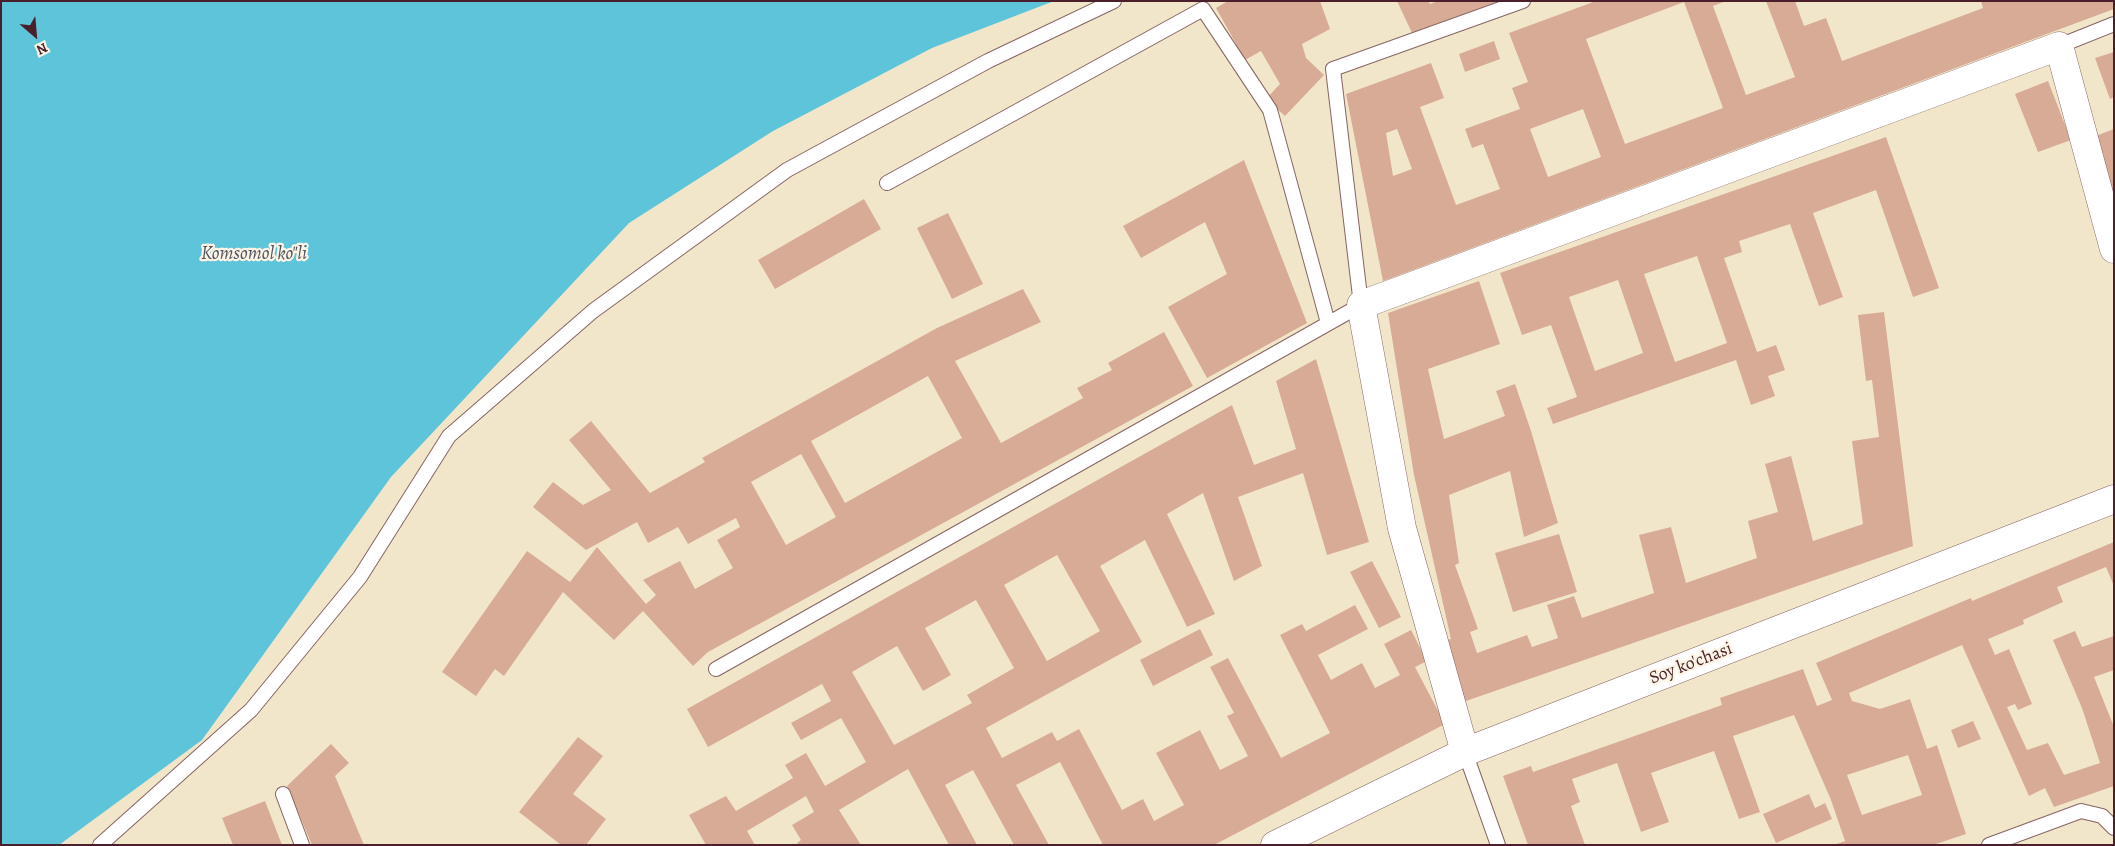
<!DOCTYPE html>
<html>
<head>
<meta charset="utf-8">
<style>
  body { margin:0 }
  #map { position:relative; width:2115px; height:846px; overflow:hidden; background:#f2e6ca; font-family:Alegreya,serif }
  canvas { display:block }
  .frame { position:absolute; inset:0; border:2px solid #4a1f2b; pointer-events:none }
  .north { position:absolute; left:10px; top:10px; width:50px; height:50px; -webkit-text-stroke:4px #fcf5e5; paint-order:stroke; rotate:153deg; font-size:14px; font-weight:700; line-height:20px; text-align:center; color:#4a1f2b }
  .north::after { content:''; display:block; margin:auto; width:18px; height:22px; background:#4a1f2b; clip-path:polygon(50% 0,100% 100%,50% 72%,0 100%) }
</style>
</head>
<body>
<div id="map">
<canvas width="2115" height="846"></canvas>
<div class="frame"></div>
<div class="north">N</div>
</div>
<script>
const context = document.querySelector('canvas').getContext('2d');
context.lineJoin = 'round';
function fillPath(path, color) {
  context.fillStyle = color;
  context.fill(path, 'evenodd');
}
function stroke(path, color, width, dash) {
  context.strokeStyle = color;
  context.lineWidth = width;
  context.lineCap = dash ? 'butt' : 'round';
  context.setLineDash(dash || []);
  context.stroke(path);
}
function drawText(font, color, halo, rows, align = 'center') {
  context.font = font + ' Alegreya,serif';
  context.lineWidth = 4.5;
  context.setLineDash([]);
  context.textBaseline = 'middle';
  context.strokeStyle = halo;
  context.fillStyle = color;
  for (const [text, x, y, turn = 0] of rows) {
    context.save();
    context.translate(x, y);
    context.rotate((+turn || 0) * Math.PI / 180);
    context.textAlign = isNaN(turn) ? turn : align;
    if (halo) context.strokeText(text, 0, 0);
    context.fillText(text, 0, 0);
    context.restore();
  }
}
fillPath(new Path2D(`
  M 1,1 L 1054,1 L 932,48 L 773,131 L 629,223 L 391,477 L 202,740 L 59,845 L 1,845 Z`), '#5dc4da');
fillPath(new Path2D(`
  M 1228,1 L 1320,1 L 1330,29 L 1302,44 L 1306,58 L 1324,75 L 1285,116 L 1266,99 L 1280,84 L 1261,51 L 1245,60 L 1216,8 Z
  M 1397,1 L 1428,1 L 1430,4 L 1438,1 L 1498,2 L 1412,33 Z
  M 1596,1 L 1726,1 L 1713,6 L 1746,95 L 1795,77 L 1766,1 L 1795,1 L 1804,26 L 1826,18 L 1842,61 L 1983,8 L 1981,1 L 2114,1 L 2114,9 L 1383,281 L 1346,94 L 1431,63 L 1444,98 L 1420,107 L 1456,205 L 1500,189 L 1483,144 L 1472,148 L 1465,129 L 1520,109 L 1512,88 L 1528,82 L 1509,33 ZM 1684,2 L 1723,108 L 1625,144 L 1586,39 ZM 1583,109 L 1601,157 L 1548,177 L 1530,129 ZM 1397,129 L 1412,169 L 1393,176 L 1386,133 Z
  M 1494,41 L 1500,59 L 1465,72 L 1459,54 Z
  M 2114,52 L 2114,97 L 2110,99 L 2095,58 Z
  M 2048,81 L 2071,140 L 2038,152 L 2015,94 Z
  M 2114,129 L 2114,215 L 2093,137 Z
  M 1886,137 L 1939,288 L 1913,297 L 1876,190 L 1813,213 L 1843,297 L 1819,306 L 1790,224 L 1739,241 L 1742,252 L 1724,258 L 1757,352 L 1776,345 L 1785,370 L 1768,376 L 1775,396 L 1751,405 L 1736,360 L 1553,424 L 1547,408 L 1577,397 L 1551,325 L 1522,335 L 1500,273 ZM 1697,256 L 1727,343 L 1675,362 L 1644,274 ZM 1618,280 L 1643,353 L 1595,371 L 1569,297 Z
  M 1244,160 L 1307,323 L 1207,378 L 1168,307 L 1227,274 L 1205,222 L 1141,258 L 1123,226 Z
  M 864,199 L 881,229 L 775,289 L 758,260 Z
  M 948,213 L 983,284 L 952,299 L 917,228 Z
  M 1479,281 L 1500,344 L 1428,369 L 1444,439 L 1505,416 L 1496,391 L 1515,384 L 1531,431 L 1558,523 L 1524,537 L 1510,471 L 1449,495 L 1459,563 L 1455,565 L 1478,629 L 1470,632 L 1477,653 L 1527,635 L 1532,647 L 1558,638 L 1547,605 L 1574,596 L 1582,618 L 1654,593 L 1639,535 L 1671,527 L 1686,583 L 1757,558 L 1748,521 L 1778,512 L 1765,464 L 1791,456 L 1813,541 L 1863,524 L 1852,441 L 1879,437 L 1872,380 L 1866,381 L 1858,315 L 1884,312 L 1913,546 L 1463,702 L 1443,641 L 1451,639 L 1414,475 L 1388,313 Z
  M 1023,289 L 1041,322 L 955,361 L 1001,443 L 1083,398 L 1077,388 L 1112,370 L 1108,363 L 1164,332 L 1193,386 L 708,652 L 693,666 L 643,611 L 614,640 L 563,592 L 504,676 L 495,669 L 476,696 L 442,672 L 527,551 L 570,582 L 597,547 L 646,604 L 656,595 L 643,580 L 680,561 L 695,589 L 733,568 L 717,540 L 740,527 L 736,518 L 688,544 L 678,527 L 648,543 L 637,522 L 586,550 L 533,507 L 553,482 L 583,505 L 611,490 L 569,440 L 591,421 L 650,493 L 705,462 L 702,458 L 937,328 ZM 928,376 L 962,438 L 845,503 L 811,441 ZM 801,454 L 836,517 L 786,545 L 751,482 Z
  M 1316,359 L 1369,542 L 1327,555 L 1303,473 L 1238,497 L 1262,566 L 1234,581 L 1203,493 L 1167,514 L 1215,614 L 1187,627 L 1145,540 L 1100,566 L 1142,642 L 986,728 L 1002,758 L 1052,732 L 1057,741 L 1079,729 L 1122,810 L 1143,799 L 1154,821 L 1184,805 L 1156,753 L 1200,730 L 1220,770 L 1248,756 L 1227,716 L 1234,713 L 1210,667 L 1228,658 L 1281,758 L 1330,733 L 1280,635 L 1302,624 L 1306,631 L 1355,605 L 1368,629 L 1318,655 L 1331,680 L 1362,663 L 1375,688 L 1400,675 L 1384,644 L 1411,630 L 1427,661 L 1415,667 L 1445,724 L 1214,845 L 1103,845 L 1060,762 L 1016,785 L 1049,845 L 1014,845 L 973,770 L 945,785 L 977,845 L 949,845 L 908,769 L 839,810 L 861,845 L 798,845 L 797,843 L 801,840 L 792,825 L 814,812 L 806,796 L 747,831 L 755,845 L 706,845 L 689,815 L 726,796 L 736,811 L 793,778 L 785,765 L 806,753 L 825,786 L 866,762 L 841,718 L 801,740 L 791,723 L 831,701 L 822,684 L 708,747 L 687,709 L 1232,405 L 1254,465 L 1296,449 L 1276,381 ZM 1057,555 L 1100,631 L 1047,661 L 1004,585 ZM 976,600 L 1014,668 L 967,695 L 972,703 L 894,745 L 852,672 L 897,646 L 923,691 L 951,675 L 925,628 Z
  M 1559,534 L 1577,592 L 1513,612 L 1495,553 Z
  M 2114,542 L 2114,586 L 2106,567 L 2057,587 L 2063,602 L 2023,620 L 2024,624 L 1988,639 L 1995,655 L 2009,649 L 2032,704 L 2018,710 L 2015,704 L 2007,707 L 2027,750 L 2048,743 L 2064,775 L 2100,763 L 2082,708 L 2053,640 L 2075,631 L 2082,647 L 2114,636 L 2114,670 L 2094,677 L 2114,727 L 2114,786 L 2054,807 L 2045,788 L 2029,796 L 1962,645 L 1849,693 L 1852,701 L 1880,709 L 1910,699 L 1927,749 L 1937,745 L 1966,834 L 1933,845 L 1834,845 L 1845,841 L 1831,800 L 1794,715 L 1733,736 L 1760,812 L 1739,819 L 1714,751 L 1651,773 L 1669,822 L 1641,832 L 1617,763 L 1572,779 L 1580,802 L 1571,806 L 1585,845 L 1528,845 L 1503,776 L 1531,766 L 1533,772 L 1722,705 L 1720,698 L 1803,669 L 1817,706 L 1832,700 L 1816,663 L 1971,598 L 1972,601 ZM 1908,755 L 1922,795 L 1862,815 L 1847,775 Z
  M 1372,561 L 1401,617 L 1379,628 L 1350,572 Z
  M 1200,629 L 1213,655 L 1153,686 L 1140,660 Z
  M 1973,721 L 1981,739 L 1958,748 L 1951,730 Z
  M 578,737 L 603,756 L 573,794 L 606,819 L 586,845 L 561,845 L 519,812 Z
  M 331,744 L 349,763 L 335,776 L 364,845 L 312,845 L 287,786 Z
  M 1809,794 L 1815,808 L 1825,803 L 1832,819 L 1776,843 L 1763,814 Z
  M 265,801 L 282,845 L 233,845 L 222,818 Z`), '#d8ab97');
const service = new Path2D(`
  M 2059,46 L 2114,24
  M 887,183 L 1203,9 L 1270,110 L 1328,323
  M 716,669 L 1361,305 L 1333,69 L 1523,1
  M 1465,752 L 1498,845
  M 283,794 L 302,845
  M 100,845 L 251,710 L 360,577 L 449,436 L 593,311 L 787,170 L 988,61 L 1114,1
  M 1989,845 L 2081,811 L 2102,816 L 2114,828`);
const minor = new Path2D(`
  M 1465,752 L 1402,528 L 1361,305 L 2059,46 L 2114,249`);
const secondary = new Path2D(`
  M 1275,845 L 1465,752 L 2114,499`);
stroke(service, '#856563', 16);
stroke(minor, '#856563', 29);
stroke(secondary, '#856563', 29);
stroke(service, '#fff', 14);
stroke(minor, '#fff', 28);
stroke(secondary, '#fff', 28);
drawText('18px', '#4a1f2b', '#fcf5e5', [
  ["Soy ko'chasi",1691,664,-21]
]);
drawText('italic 19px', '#505160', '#fcf5e5', [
  ["Komsomol ko\"li",254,254]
]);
</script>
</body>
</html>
